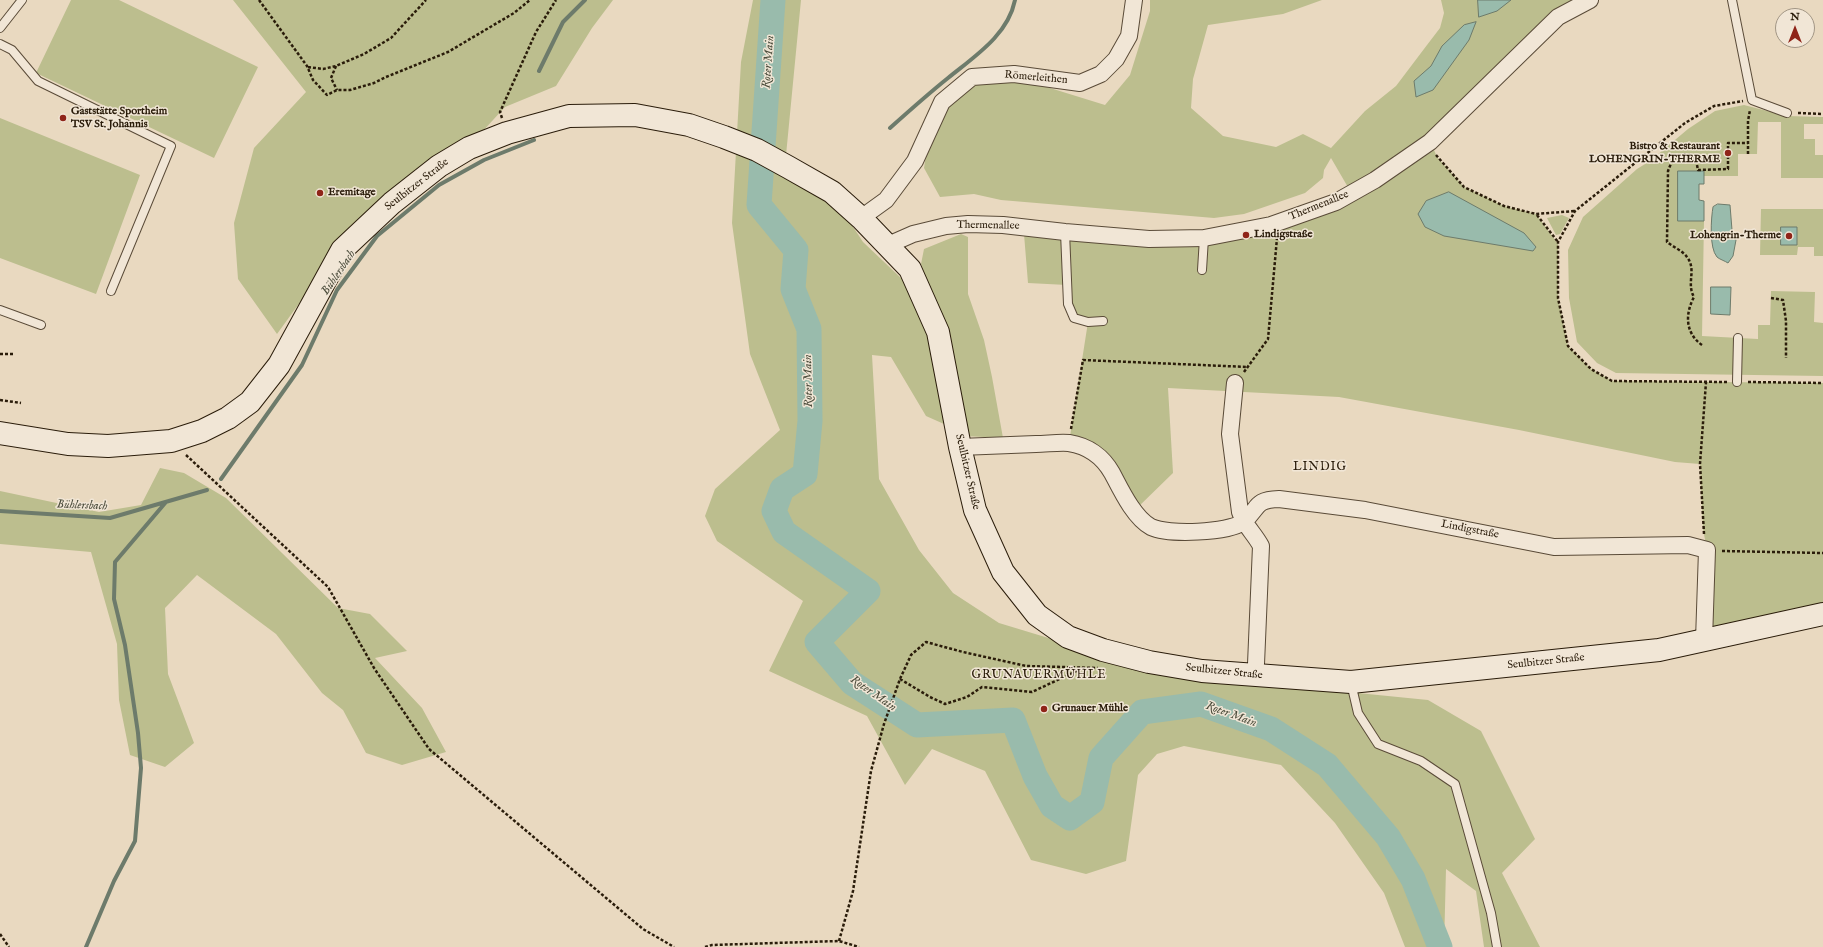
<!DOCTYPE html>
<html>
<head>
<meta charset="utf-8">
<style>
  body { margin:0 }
  #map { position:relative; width:1823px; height:947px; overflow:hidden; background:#e9d9c0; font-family:"IM FELL English",serif }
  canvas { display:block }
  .north { position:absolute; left:1775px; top:8px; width:40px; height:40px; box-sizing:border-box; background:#f1e6d6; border:1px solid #a19584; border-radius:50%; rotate:0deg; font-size:11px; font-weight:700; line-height:16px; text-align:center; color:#2a1c0a }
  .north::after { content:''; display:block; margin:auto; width:14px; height:18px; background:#8f2418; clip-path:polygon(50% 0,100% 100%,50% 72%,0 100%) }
</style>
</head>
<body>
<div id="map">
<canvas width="1823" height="947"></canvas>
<div class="north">N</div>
</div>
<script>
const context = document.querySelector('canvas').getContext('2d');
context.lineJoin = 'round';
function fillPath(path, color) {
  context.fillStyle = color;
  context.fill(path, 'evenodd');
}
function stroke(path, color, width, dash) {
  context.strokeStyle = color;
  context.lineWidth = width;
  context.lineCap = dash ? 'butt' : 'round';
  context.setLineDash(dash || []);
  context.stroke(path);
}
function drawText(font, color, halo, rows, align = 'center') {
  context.font = font + ' "IM FELL English",serif';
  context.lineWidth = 3;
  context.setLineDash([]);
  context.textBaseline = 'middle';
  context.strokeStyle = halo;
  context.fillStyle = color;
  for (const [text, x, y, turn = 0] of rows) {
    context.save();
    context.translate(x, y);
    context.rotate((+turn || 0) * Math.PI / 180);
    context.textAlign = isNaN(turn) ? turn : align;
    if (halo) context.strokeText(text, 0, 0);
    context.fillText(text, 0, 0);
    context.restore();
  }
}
fillPath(new Path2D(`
  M 71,0 L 119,0 L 258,67 L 214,158 L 36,73 Z
  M 233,0 L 613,0 L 592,28 L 556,86 L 505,107 L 481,133 L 340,247 L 277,334 L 238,279 L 234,223 L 254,148 L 306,92 Z
  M 753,0 L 801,0 L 784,176 L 842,210 L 863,242 L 902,279 L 918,305 L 930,342 L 944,408 L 944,424 L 926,416 L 891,357 L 872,355 L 879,479 L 919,550 L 953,593 L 999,623 L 1167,674 L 1428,700 L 1481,731 L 1535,839 L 1502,873 L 1540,947 L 1484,947 L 1476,891 L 1446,869 L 1444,947 L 1405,947 L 1384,893 L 1335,823 L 1281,765 L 1184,746 L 1157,754 L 1138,775 L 1126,861 L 1086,874 L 1031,860 L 985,771 L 932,749 L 905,785 L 867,716 L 769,671 L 803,601 L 717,541 L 705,516 L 715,489 L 780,430 L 750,354 L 732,223 L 741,62 Z
  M 1150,0 L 1322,0 L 1283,14 L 1208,25 L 1193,79 L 1191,108 L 1223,136 L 1276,147 L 1303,134 L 1331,148 L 1365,111 L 1396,86 L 1427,45 L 1440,28 L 1444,13 L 1441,0 L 1576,0 L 1434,132 L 1349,189 L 1331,158 L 1324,170 L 1323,178 L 1305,193 L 1244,214 L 1214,218 L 1001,200 L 974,194 L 940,197 L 924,168 L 930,129 L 946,105 L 974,79 L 1008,75 L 1105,105 L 1130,75 L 1150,11 Z
  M 1744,105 L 1787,116 L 1823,117 L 1823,124 L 1804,124 L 1804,139 L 1815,139 L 1815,155 L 1823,155 L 1823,178 L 1781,178 L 1781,122 L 1758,122 L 1757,154 L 1738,154 L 1738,176 L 1704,176 L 1704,172 L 1678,172 L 1678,221 L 1704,221 L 1702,336 L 1758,339 L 1758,325 L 1770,325 L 1771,291 L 1815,292 L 1814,322 L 1823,323 L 1823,376 L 1616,373 L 1597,363 L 1577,342 L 1569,298 L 1568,250 L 1583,217 L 1637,169 L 1650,161 L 1688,129 L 1715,111 Z
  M 0,118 L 140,175 L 96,294 L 0,258 Z
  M 1434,150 L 1437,157 L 1464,187 L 1504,206 L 1536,214 L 1558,244 L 1558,298 L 1568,346 L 1591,369 L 1612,381 L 1823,383 L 1823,609 L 1704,631 L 1707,550 L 1703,529 L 1700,464 L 1675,462 L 1519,430 L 1339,397 L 1168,388 L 1173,473 L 1134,511 L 1107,463 L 1069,443 L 1088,322 L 1074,318 L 1067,285 L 1028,283 L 1024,234 L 1155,244 L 1329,212 L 1364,196 Z
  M 1761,209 L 1823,209 L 1823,256 L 1814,256 L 1814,247 L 1798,247 L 1797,255 L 1760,255 Z
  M 1562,215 L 1569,218 L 1560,234 L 1556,235 L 1547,218 Z
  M 961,234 L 968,237 L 968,294 L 984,340 L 992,377 L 1003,438 L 964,436 L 951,354 L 921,264 L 924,249 Z
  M 160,468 L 184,473 L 226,498 L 338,608 L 370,614 L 407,651 L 375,658 L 422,708 L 446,752 L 402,765 L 366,753 L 343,710 L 322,693 L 276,634 L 197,575 L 165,608 L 168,674 L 194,743 L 165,767 L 130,755 L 119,700 L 117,644 L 91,552 L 0,544 L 0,491 L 99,512 L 141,505 Z`), '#bcbe8e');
const water = new Path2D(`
  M 1478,0 L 1511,0 L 1497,11 L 1479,17 Z
  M 1476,22 L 1469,40 L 1433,90 L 1416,97 L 1414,81 L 1431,66 L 1442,46 L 1464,25 Z
  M 1678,171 L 1704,171 L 1704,184 L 1699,184 L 1699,200 L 1704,201 L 1704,221 L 1678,221 Z
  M 1449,192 L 1524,233 L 1536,247 L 1533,251 L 1444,236 L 1425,227 L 1418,214 L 1426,201 Z
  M 1718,204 L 1730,205 L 1732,230 L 1736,240 L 1733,256 L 1728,263 C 1725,261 1719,259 1717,257 C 1709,248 1711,218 1713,207 Z
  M 1781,227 L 1797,227 L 1797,245 L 1781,245 Z
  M 1711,287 L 1731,287 L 1730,315 L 1711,314 Z`);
fillPath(water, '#99bbac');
stroke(water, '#6d7b6b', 1);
stroke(new Path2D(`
  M 539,71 L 563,22 L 585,0
  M 890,128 C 909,111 928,94 948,78 C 975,56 1008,35 1015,0
  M 221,479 L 302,365 L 337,290 L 377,236 L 439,185 L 484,160 L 534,140
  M 0,511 L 110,518 L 207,490
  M 86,947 L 114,881 L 135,841 L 141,768 L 138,733 L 125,645 L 114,599 L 115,562 L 166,502`), '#6d7b6b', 4);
stroke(new Path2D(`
  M 773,0 L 759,205 L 796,250 L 793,289 L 809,329 L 810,421 L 805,474 L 782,489 L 774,511 L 784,532 L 868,591 L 817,642 L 852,683 L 917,725 L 1013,720 L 1035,776 L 1052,806 L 1070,818 L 1092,802 L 1101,758 L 1142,712 L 1201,704 L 1271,729 L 1327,765 L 1388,837 L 1413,879 L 1440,947`), '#99bbac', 25);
const lane = new Path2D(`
  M 1732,0 L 1752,100 L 1787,113
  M 0,28 L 22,0
  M 0,44 L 12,50 L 38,81 L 171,146 L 111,291
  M 1065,232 L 1068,304 L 1074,318 L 1088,322 L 1103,321
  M 1202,270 L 1204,238
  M 0,310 L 41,325
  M 1737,382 L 1738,338
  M 1351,683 L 1358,713 L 1378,744 L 1421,761 L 1455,784 L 1491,913 L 1497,947`);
const street = new Path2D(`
  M 861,218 L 886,200 L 915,161 L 942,102 L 972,77 L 1014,74 L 1080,83 L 1101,74 L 1116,59 L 1129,36 L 1134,0
  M 888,245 L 913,234 L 946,226 L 968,224 L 1003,225 L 1065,232 L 1149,239 L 1204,238 L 1271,225 L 1336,202 L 1375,180 L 1430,142 L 1558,17 L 1590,0
  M 1235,383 L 1230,434 L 1240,512 C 1244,525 1254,533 1261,546 L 1256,664
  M 960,447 C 985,446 1011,445 1036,444 C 1046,444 1059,442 1069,443 C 1088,446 1103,457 1112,473 C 1121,490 1134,518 1151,527 C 1168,535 1228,533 1243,522 C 1260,509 1252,500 1279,499 L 1365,510 L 1554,547 L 1688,545 L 1707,550 L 1704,640`);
const secondary = new Path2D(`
  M 0,433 L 68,444 L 108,446 L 171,441 L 202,431 L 228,418 L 250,402 L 279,365 L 342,250 L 392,203 L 439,166 L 469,148 L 507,133 L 569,116 L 635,115 L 689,125 L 724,137 L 757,150 L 788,167 L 832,192 L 861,218 L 910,269 L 938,332 L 960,447 L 975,510 L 1003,572 L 1037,615 L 1068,637 L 1103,650 L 1149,662 L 1202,671 L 1351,682 L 1659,650 L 1823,614`);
stroke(lane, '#5a4b38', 10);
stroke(street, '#5a4b38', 18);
stroke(secondary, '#2a1c0a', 24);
stroke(new Path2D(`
  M 259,0 L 307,66 L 313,80 L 327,95 L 337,90 L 350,90 L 374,83 L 386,77 L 448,52 L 514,13 L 530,0
  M 336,66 L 331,78 L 337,90
  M 308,67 L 323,69 L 336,66 L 364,54 L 391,38 L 426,0
  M 1798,113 L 1823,114
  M 502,118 L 500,112 L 536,32 L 556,0
  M 1748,154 L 1748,121 L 1750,110
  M 1436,155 L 1464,187 L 1504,206 L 1536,214 L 1575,211
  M 1537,215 L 1558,242
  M 1771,298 L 1783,300 L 1786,321 L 1786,358
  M 1702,345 C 1685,333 1685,314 1694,297 C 1686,283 1697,270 1687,257 C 1683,251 1673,247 1667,242 L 1668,171 C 1673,158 1674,156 1688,154 L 1696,160 L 1698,170 L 1728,169 L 1728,143 L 1748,143
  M 0,354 L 15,354
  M 1244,372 L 1268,339 L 1277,238
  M 1727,382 L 1612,381 L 1591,369 L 1568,346 L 1558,298 L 1558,242 L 1575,211 L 1685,123 L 1714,106 L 1743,101
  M 1748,382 L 1823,383
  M 0,400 L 21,403
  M 1071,429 L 1083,360 L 1248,367
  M 186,455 L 328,587 L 374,668 L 429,749 L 643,929 L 674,947
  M 1704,534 L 1700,464 L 1706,382
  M 1722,551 L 1823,553
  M 900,679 L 930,697 L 945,704 L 967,697 L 982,687 L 1032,692 L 1083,668
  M 0,934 L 9,947
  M 839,941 L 853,891 L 871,771 L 884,724 L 900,679 L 911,655 L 926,642 L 963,652 L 1026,666 L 1098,668
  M 705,947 L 712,945 L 839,941 L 859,947`), '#2a1c0a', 2.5, [3, 2]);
stroke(lane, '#f1e6d6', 8);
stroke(street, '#f1e6d6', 16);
stroke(secondary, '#f1e6d6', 22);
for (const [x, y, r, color] of [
  [63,118,4,"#8f2418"],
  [1728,153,4,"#8f2418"],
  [320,193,4,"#8f2418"],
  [1246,235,4,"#8f2418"],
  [1789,236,4,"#8f2418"],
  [1044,709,4,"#8f2418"]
]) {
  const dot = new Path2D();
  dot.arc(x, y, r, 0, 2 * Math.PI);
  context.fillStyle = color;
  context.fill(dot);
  stroke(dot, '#f1e6d6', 1.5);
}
drawText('11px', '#2a1c0a', '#f1e6d6', [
  ["Römerleithen",1036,78,5],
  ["Seulbitzer Straße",417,185,-38],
  ["Thermenallee",1319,206,-22],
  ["Thermenallee",988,226,1],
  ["Seulbitzer Straße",967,472,77],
  ["Lindigstraße",1470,530,11],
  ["Seulbitzer Straße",1546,662,-6],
  ["Seulbitzer Straße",1224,672,6]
]);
drawText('bold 11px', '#2a1c0a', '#f1e6d6', [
  ["Gaststätte Sportheim",71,112],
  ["TSV St. Johannis",71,125],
  ["Bistro & Restaurant",1720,147,"right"],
  ["LOHENGRIN-THERME",1720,160,"right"],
  ["Eremitage",328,193],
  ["Lindigstraße",1254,235],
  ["Lohengrin-Therme",1781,236,"right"],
  ["Grunauer Mühle",1052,709]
], 'left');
drawText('italic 12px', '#4b4c3b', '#f1e6d6', [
  ["Roter Main",769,62,-86],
  ["Bühlersbach",339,273,-56],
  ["Roter Main",809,381,-91],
  ["Bühlersbach",82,506,2],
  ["Roter Main",873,694,35],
  ["Roter Main",1231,715,20]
]);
context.letterSpacing = '1px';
drawText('12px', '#2a1c0a', '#f1e6d6', [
  ["LINDIG",1320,468],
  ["GRUNAUERMÜHLE",1039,676]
]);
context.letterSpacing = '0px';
</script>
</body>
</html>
